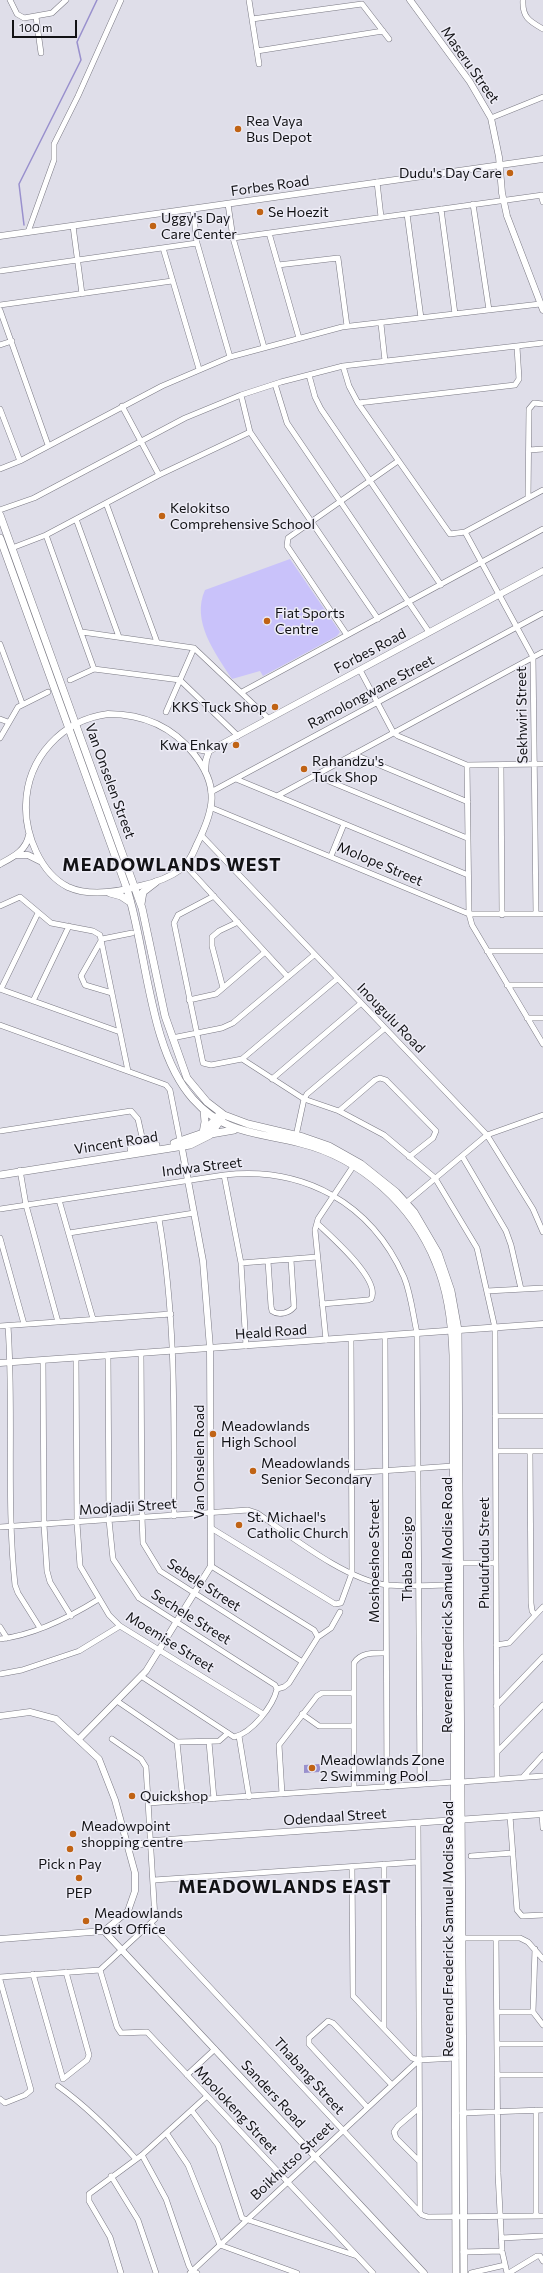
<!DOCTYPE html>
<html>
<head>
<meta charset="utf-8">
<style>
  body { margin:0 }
  #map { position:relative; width:543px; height:2273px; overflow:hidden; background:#dfdee9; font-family:Commissioner,sans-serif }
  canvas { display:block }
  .scale { position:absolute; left:12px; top:20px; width:65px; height:18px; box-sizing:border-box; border:2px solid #121215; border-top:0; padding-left:5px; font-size:12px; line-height:14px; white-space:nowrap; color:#121215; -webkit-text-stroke:3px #edecf6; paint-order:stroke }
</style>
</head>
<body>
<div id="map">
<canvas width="543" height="2273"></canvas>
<div class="scale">100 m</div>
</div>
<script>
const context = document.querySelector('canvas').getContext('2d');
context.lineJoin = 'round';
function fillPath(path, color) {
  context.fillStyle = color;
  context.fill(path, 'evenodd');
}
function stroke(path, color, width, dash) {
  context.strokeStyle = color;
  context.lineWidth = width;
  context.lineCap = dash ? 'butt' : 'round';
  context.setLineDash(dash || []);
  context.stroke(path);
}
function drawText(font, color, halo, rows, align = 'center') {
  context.font = font + ' Commissioner,sans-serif';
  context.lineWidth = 3;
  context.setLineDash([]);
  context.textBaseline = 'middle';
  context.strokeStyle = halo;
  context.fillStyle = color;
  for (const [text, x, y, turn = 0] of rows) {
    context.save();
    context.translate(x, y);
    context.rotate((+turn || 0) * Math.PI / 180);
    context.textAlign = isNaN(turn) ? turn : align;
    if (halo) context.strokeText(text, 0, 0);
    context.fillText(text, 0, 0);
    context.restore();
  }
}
fillPath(new Path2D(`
  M 290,559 L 340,632 L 337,636 L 263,676 L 260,671 L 232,679 C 215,653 191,621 205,590 Z`), '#c9c2fa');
fillPath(new Path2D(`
  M 320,1764 L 320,1772 L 304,1773 L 304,1765 Z`), '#9990cd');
stroke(new Path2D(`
  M 24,225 L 19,184 L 81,60 L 77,42 L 97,0`), '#9990cd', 1.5);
const minor = new Path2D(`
  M 10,0 L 17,14 L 24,18 L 52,13 L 66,0
  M 249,0 L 259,64
  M 523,0 C 522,17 529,21 543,29
  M 36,17 L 41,53
  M 252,19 L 362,4 L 389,39
  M 257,51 L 383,31
  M 491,118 L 543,97
  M 377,182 L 381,217
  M 541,195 L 543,202
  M 228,204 L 233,238 L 264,347
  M 473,204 L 489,310
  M 193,209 L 197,243 L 230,357
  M 441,209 L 455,314
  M 407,214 L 421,318
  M 73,226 L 82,294
  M 28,232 L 54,160 L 54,144 L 78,96 L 121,0
  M 269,233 L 299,338
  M 233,238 L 543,195
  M 163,248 L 199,369
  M 278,265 L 338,258 L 347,326
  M 0,271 L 197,243
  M 0,305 L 172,281
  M 0,310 L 48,445
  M 381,324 L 385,361
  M 0,345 L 12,341
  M 343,366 L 349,386 L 358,403 L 450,534 L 465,532 L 543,490
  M 309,375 L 315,397 L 321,409 L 441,585
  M 275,384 L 287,423 L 429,632
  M 241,395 L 250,432 L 378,619
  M 358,403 L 515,385 L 519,379 L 517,347
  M 122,406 L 159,475
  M 0,409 L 20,461
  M 529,450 L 543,449
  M 0,469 L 20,461 L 162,386 L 230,357 L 342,327 L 540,304
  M 528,498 L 529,409 L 534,403 L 543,404
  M 106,503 L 157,642
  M 0,510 L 34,498 L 185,418 L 241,395 L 281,382 L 343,366 L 543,343
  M 76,519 L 119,637
  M 465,532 L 533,657 L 536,914
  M 46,535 L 94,669
  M 12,548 L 46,535 L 159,475 L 250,432
  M 82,632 L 194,648 L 269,719
  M 347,635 L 287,546 L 288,538 L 398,461
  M 0,644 L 22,703
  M 360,670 L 393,732 L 398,736 L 467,765 L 543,764
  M 70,680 L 94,669 L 180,680 L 238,736
  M 242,692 L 543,529
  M 166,712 L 194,648
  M 0,719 L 8,722
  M 0,738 L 18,707 L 48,692
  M 353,754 L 468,802
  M 467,765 L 469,914 L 472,925 L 543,1044
  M 501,765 L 502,915
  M 314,775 L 467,838
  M 236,779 L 468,875
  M 211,792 L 543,613
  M 277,796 L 543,652
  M 212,808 L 469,914 L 543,914
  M 202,836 L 487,1135 L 533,1209 L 543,1232
  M 331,856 L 344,824
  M 186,866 L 288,977
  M 214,896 L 178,915 L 174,923 L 203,1063 L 211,1065 L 242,1059 L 337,979
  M 0,906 L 20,897 L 51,923 L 93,931 L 100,935 L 128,1071
  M 487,951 L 543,951
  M 507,985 L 543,985
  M 223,988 L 212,946 L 212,937 L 219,931 L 238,922
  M 0,989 L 120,1032
  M 1,989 L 38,913
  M 112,993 L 85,985 L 81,976 L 102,939 L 132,933
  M 189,1000 L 216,994 L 265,952
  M 33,1001 L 69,926
  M 527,1018 L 543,1018
  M 0,1025 L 166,1085 L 170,1090 L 180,1141
  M 172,1038 L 222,1028 L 233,1023 L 314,955
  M 242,1059 L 304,1099 L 339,1111 L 384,1135 L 435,1178 L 477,1248 L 495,1328 L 497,1779
  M 272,1079 L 360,1004
  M 339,1111 L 375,1080 L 380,1078 L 386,1080 L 436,1131 L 433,1138 L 409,1157
  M 0,1131 L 131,1111 L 138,1119 L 144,1146
  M 296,1136 L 304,1099 L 307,1094 L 384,1029
  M 462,1156 L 506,1231 L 511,1245 L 521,1289
  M 20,1170 L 26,1205 L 58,1322
  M 224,1175 L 241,1263 L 246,1346
  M 59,1200 L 93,1319
  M 407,1202 L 487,1135 L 543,1115
  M 0,1209 L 224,1175 C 304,1166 371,1203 404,1277 C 411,1294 413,1315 417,1333 L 420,1784
  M 159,1219 C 176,1317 174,1416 174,1516
  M 317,1223 C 329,1235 382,1280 371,1299 L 368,1300 L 322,1304
  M 69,1233 L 194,1213
  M 0,1238 L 24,1324
  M 268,1261 L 271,1306 L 272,1311 C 279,1316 289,1313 294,1307 L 291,1260
  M 241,1263 L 317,1257
  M 487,1291 L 543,1288
  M 0,1326 L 171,1314
  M 8,1326 C 14,1412 6,1499 15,1585 L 18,1593 L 40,1628
  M 385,1336 L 387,1787
  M 326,1340 L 315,1230 L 318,1219 L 354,1165
  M 141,1353 L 142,1517 L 143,1543 L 160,1571 L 301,1661
  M 108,1355 L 109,1520 L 113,1559 L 139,1598 L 275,1685 L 277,1689
  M 76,1358 L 77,1523 L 80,1566 L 109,1615 L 120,1626 L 263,1714
  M 43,1360 L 44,1525 L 47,1571 L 50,1582 L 71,1616
  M 495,1416 L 543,1416
  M 496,1451 L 543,1451
  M 530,1451 L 531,1603 L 532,1611 L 535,1615
  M 351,1473 L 453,1466
  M 0,1527 L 248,1510 L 257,1513 C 291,1536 346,1580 387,1585 C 408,1587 432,1585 454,1585
  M 211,1528 L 335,1604 L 341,1603 L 352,1573 L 351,1338
  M 459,1563 L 496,1563
  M 211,1566 L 314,1630 L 318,1637
  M 0,1627 L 7,1638
  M 318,1637 L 331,1628 L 340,1612
  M 0,1639 C 35,1635 70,1617 99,1599
  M 496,1645 L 509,1643 L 543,1607
  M 0,1674 L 22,1670 L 79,1651 L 120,1626
  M 141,1676 L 234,1737 C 252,1733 273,1706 277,1689
  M 277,1689 L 284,1687 L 289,1683 L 318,1637
  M 117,1701 L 177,1742
  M 496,1706 L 543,1657
  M 302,1714 L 319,1726 L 353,1726
  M 239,1736 L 249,1797
  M 177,1742 L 183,1801
  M 177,1742 L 219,1741 L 228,1733
  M 209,1742 L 214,1799
  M 497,1752 L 543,1705
  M 523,1777 L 543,1755
  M 461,1782 L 543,1776
  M 354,1789 L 354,1663 C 361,1652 374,1653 386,1653
  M 282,1794 L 279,1745 L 317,1696 L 322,1693 L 353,1693
  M 148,1803 L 454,1782
  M 542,1814 L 543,1828
  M 510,1816 L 517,1910 L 522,1916 L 543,1915
  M 418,1823 L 420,2213
  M 471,1856 L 513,1853
  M 352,1867 L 353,1996 L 412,2058 L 419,2060 L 456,2058
  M 154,1880 L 418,1862
  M 151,1924 L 422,2215 L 428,2217 L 543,2216
  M 461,1938 L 520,1938 L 528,1942 L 543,1959
  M 496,1938 L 498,2173 L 502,2251 L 507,2273
  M 100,1970 L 117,2027 L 121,2033 L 147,2032 L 373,2273
  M 33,1974 L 63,2079 L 87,2060 L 89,2055 L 66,1972
  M 0,1977 L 100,1970 L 155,1919 L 146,1767 L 141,1759 L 112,1739
  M 0,1980 L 31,2090 L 25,2095 L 5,2103 L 0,2099
  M 497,2012 L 533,2012
  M 533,2012 L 535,1949
  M 533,2012 L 543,2025
  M 384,2028 L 384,1864
  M 497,2044 L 543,2044
  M 187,2075 L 215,2049
  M 497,2075 L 543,2075
  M 58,2086 C 86,2106 112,2132 135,2158
  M 367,2107 L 309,2044 L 309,2038 L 328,2021 L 333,2023 L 391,2084
  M 419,2108 L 398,2126 L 394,2132 L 396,2138 L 419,2161
  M 536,2110 L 536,2216
  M 192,2111 L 218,2145 L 242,2218 L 357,2256
  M 462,2113 L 543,2110
  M 167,2134 L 188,2165 L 220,2245 L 297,2273
  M 142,2155 L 166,2199 L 189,2266 L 192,2271 L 197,2273
  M 111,2176 L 138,2220 L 156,2273
  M 501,2238 L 543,2236
  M 463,2252 L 502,2251
  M 121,2273 L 110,2237 L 89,2201 L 89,2194 L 142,2155 L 207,2096
  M 190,2273 L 419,2060
  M 471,2273 L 505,2265
  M 509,2273 L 537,2256 L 540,2256 L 543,2261`);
const tertiary = new Path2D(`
  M 410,0 L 470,82 L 491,118 L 499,157 L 502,193 L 507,216 L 543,310
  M 0,236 L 543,159
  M 108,714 C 143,714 172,726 194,754 C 220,787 214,810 197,844 C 193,853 189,864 181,869 C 169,878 154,883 140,886 C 118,892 90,897 68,887 C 40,873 25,834 26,805 C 27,758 62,720 108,714 Z
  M 189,748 L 209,751 L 543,571
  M 205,771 L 206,760 L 209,751
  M 17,855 L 28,855 L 40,861
  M 0,864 C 13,857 26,851 29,835
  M 0,1363 L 543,1324
  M 0,1716 L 30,1712 L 56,1719 L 99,1759 L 115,1800 L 135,1873 L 135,1891 L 128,1911 L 104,1931 L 0,1939
  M 79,1739 L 146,1671 L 211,1566 L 210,1348 L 203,1261 L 181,1143
  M 130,1847 L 153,1841 L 543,1814
  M 104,1931 L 424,2273`);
const secondary = new Path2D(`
  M 0,515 L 142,908 L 165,1016 L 187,1078 L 207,1102 L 224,1115 L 248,1124 L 303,1137 L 329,1146 L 361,1164 L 396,1192 L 414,1212 L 438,1253 L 451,1291 L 458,1330 L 464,2273
  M 0,538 L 127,889 C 147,952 149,1050 193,1099 C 225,1135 258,1132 300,1143 C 361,1158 413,1205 436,1263 C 448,1291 452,1324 453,1355 L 456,2273
  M 110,893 L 121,896 L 130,902
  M 141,904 L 143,892 L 156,882
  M 203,1133 L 205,1122 L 204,1110
  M 211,1134 L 234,1130
  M 174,1143 L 203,1133 L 218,1116
  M 131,1149 L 156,1145
  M 0,1175 L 190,1145 L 210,1135 L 222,1118`);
stroke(minor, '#7a7983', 6);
stroke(tertiary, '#7a7983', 7);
stroke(secondary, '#7a7983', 8);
stroke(minor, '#fff', 5);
stroke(tertiary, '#fff', 6);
stroke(secondary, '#fff', 7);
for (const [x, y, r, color] of [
  [238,129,4,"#c06314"],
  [510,173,4,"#c06314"],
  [260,212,4,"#c06314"],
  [153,226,4,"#c06314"],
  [162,516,4,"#c06314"],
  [267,621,4,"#c06314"],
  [275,707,4,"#c06314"],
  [236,745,4,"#c06314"],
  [304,769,4,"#c06314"],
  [213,1434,4,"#c06314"],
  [253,1471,4,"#c06314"],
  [239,1525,4,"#c06314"],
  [312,1768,4,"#c06314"],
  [132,1796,4,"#c06314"],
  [73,1834,4,"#c06314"],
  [70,1849,4,"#c06314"],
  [79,1878,4,"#c06314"],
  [86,1921,4,"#c06314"]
]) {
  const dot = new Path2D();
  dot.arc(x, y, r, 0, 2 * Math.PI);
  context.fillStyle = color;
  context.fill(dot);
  stroke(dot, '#edecf6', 1.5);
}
drawText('14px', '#121215', '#edecf6', [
  ["Maseru Street",470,65,55],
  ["Forbes Road",270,186,-8],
  ["Forbes Road",370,651,-28],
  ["Ramolongwane Street",371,692,-28],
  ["Sekhwiri Street",522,715,-91],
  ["Van Onselen Street",110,781,70],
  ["Molope Street",380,864,23],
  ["Inougulu Road",391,1018,46],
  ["Vincent Road",116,1143,-9],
  ["Indwa Street",202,1167,-7],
  ["Heald Road",271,1332,-4],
  ["Van Onselen Road",199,1462,-90],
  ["Modjadji Street",128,1507,-4],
  ["Phudufudu Street",484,1553,-90],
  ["Thaba Bosigo",407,1559,-90],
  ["Moshoeshoe Street",374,1561,-90],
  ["Sebele Street",204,1585,33],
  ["Reverend Frederick Samuel Modise Road",447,1605,-90],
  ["Sechele Street",191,1617,32],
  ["Moemise Street",170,1642,32],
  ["Odendaal Street",335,1817,-4],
  ["Reverend Frederick Samuel Modise Road",448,1929,-90],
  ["Thabang Street",309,2076,48],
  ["Sanders Road",273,2094,47],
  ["Mpolokeng Street",236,2110,47],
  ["Boikhutso Street",292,2161,-43]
]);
drawText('14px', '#121215', '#edecf6', [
  ["Rea Vaya",246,121],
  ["Bus Depot",246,137],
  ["Dudu's Day Care",502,173,"right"],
  ["Se Hoezit",268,212],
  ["Uggy's Day",161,218],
  ["Care Center",161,234],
  ["Kelokitso",170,508],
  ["Comprehensive School",170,524],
  ["Fiat Sports",275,613],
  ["Centre",275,629],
  ["KKS Tuck Shop",267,707,"right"],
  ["Kwa Enkay",228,745,"right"],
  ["Rahandzu's",312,761],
  ["Tuck Shop",312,777],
  ["Meadowlands",221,1426],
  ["High School",221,1442],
  ["Meadowlands",261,1463],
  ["Senior Secondary",261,1479],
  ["St. Michael's",247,1517],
  ["Catholic Church",247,1533],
  ["Meadowlands Zone",320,1760],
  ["2 Swimming Pool",320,1776],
  ["Quickshop",140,1796],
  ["Meadowpoint",81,1826],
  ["shopping centre",81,1842],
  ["Pick n Pay",70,1864,"center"],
  ["PEP",79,1893,"center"],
  ["Meadowlands",94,1913],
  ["Post Office",94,1929]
], 'left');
context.letterSpacing = '1px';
drawText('bold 18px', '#121215', '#edecf6', [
  ["MEADOWLANDS WEST",172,865],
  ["MEADOWLANDS EAST",285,1887]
]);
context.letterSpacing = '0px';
</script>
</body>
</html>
